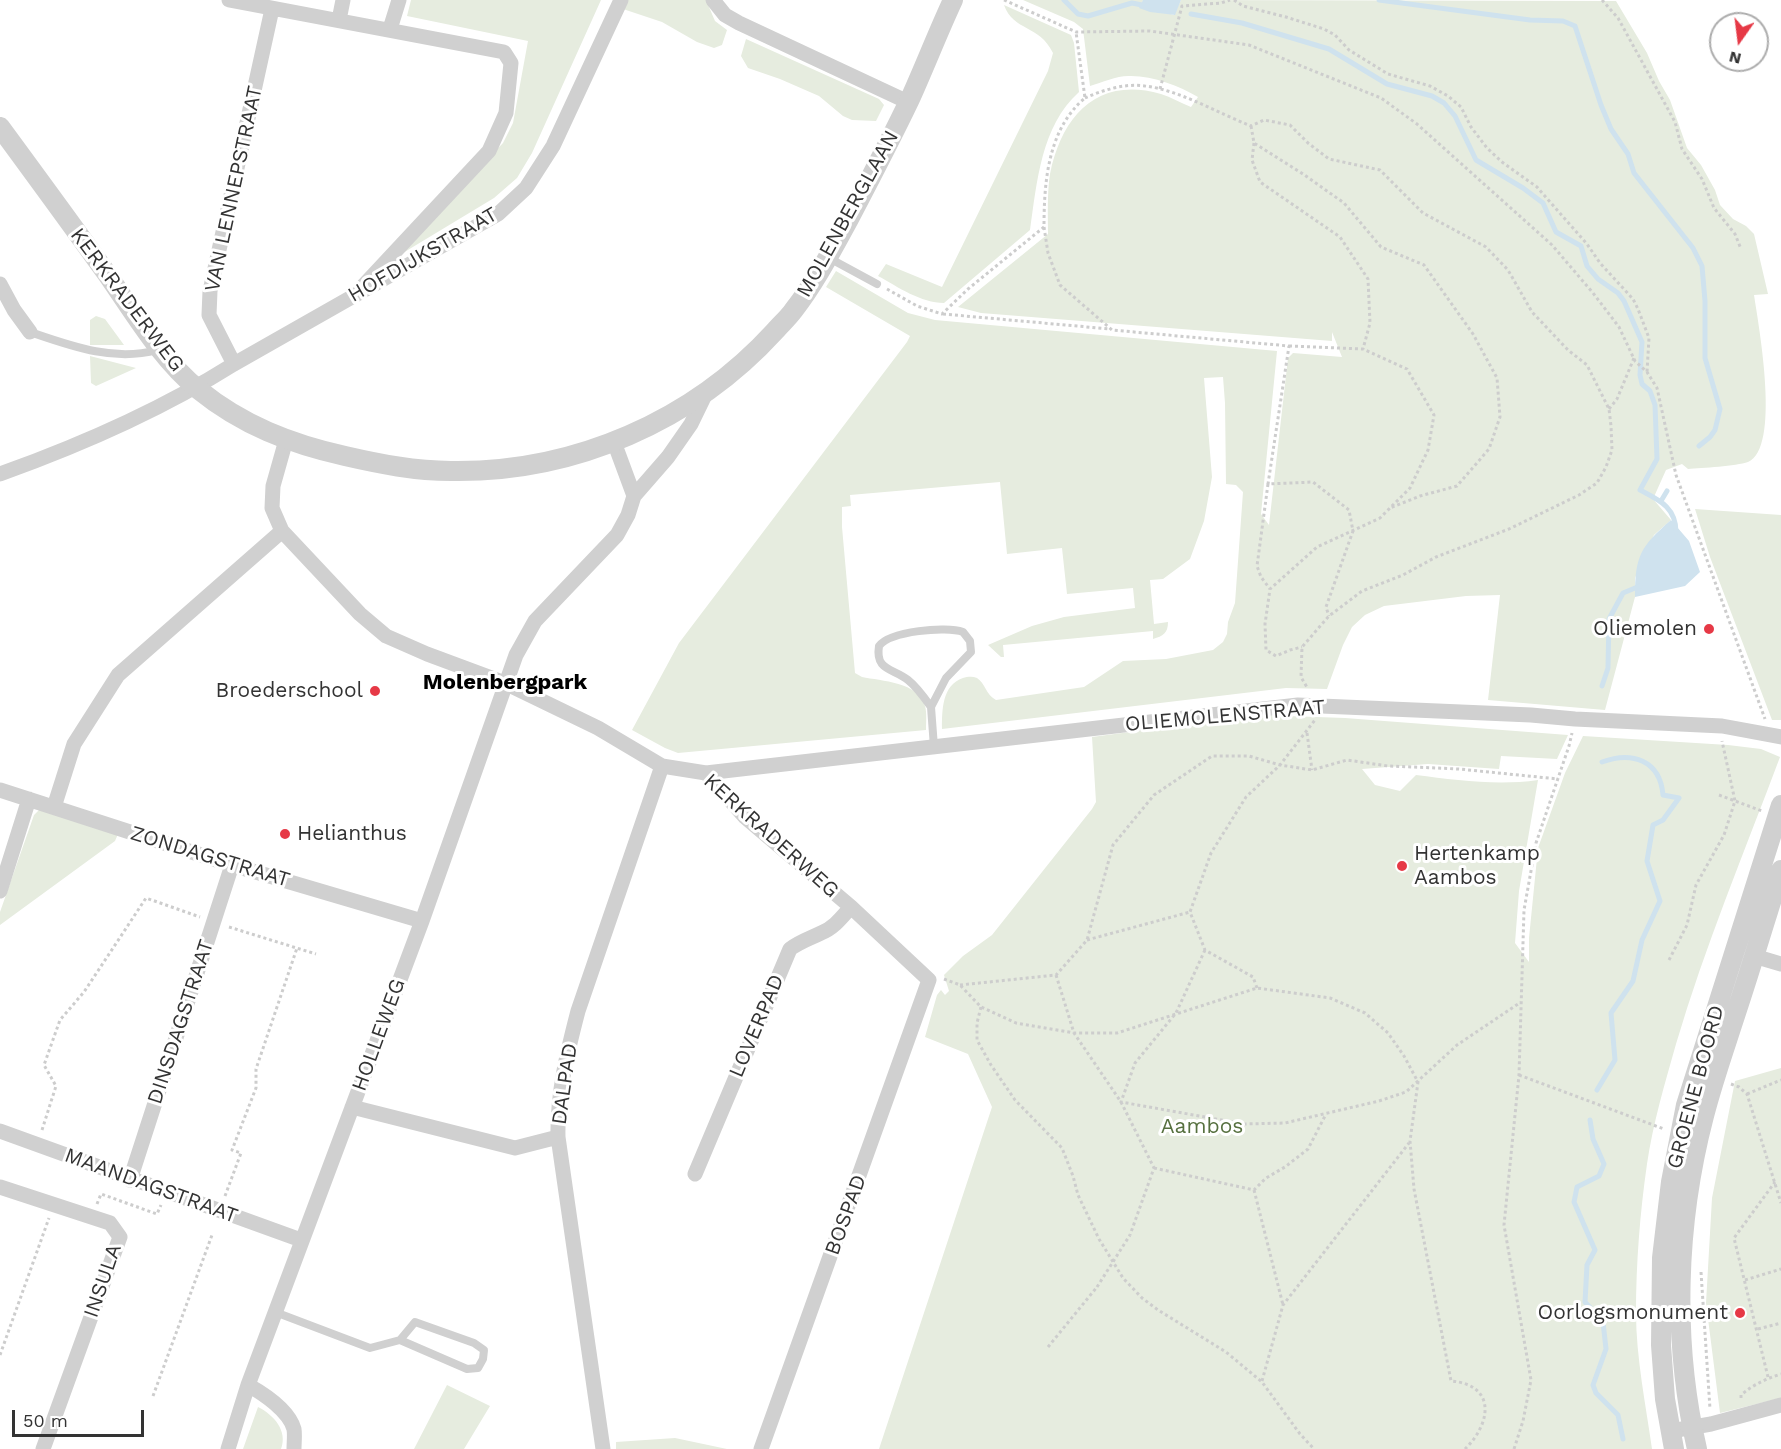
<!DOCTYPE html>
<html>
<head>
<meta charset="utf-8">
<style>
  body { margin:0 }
  #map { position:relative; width:1781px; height:1449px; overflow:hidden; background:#fff; font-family:"Work Sans",sans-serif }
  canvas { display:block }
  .north { position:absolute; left:1709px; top:12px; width:60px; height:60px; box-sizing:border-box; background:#fff; border:2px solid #adadad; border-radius:50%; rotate:194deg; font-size:16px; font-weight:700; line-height:24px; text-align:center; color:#333 }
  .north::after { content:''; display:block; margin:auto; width:21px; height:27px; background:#e63946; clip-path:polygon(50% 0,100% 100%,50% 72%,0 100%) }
  .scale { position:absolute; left:12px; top:1410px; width:132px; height:27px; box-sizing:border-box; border:3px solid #333; border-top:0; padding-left:8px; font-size:18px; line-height:21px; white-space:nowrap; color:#333; -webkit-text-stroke:4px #fff; paint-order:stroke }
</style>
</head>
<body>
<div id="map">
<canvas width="1781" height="1449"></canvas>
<div class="north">N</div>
<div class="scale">50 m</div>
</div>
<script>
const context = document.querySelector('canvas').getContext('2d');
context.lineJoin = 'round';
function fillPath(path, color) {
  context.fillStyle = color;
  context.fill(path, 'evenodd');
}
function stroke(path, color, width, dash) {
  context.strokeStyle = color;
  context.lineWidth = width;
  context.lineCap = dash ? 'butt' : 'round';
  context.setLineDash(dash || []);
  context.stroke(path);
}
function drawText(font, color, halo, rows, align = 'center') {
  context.font = font + ' "Work Sans",sans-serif';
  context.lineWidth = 6;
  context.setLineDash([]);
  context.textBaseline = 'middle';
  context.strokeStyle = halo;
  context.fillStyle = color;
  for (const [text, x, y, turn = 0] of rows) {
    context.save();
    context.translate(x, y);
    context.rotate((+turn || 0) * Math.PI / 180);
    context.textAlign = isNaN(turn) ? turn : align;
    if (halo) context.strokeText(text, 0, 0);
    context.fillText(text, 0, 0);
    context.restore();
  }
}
fillPath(new Path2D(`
  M 411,0 L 601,0 L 532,153 L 517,178 L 494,198 L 388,262 L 503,143 L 513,123 L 528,41 L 407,16 Z
  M 627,0 L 706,0 L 715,21 L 727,30 L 722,45 L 714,48 L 697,42 L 662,22 L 623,9 Z
  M 1023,0 L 1143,0 L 1142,5 L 1174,15 L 1181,0 L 1616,1 L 1647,53 L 1659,81 L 1670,100 L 1687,148 L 1701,165 L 1715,190 L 1720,205 L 1733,219 L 1746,226 L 1754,234 L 1768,294 L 1754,295 C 1759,328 1781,448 1748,462 C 1736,466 1702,468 1688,469 L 1682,464 L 1666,470 L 1653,499 L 1671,520 L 1654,535 L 1635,578 L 1635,597 L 1605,710 L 1488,700 L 1500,595 L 1466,596 L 1384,606 L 1365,615 L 1352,627 L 1343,645 L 1327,689 L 1286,688 L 942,729 C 942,710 942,685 963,678 C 967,677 972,676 977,678 C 985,683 986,695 996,700 L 1084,687 L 1123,661 L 1166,659 L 1213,650 L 1223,642 L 1227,634 L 1228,622 L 1235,603 L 1243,492 L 1236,485 L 1226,484 L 1225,403 L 1223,377 L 1204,378 L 1212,477 L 1204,521 L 1190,559 L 1163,579 L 1150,580 L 1154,624 L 1168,622 C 1168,633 1163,636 1153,639 L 1153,631 L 1003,645 L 1004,657 L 1001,657 L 988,645 L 1032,626 L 1064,617 L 1135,608 L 1133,588 L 1067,594 L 1062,548 L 1007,554 L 1000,482 L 850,495 L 851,506 L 842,507 L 842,527 L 855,673 L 862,677 C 881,681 919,682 925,706 C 927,713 926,722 926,730 L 678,753 L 665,748 L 632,730 L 679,643 L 907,342 L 910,336 L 826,287 L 836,271 L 908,313 L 935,320 L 1277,351 L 1261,514 L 1269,525 L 1288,358 L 1293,353 L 1342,357 L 1332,332 L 1332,341 L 981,313 L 958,307 L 1048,234 C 1048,215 1047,193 1050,174 C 1062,115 1098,76 1161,94 C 1171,97 1181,103 1191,107 L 1198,97 C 1179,86 1154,76 1131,76 C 1118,75 1103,82 1090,86 L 1083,29 L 1074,22 Z
  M 1004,5 L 1071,35 L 1074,43 L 1079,92 C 1041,126 1037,182 1030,230 L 944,303 C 921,303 898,287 878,276 L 886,264 L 942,287 L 1048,71 L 1053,53 C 1039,24 1014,32 1004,5 Z
  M 746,39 L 879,99 L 884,105 L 876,121 L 852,120 L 843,116 L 819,96 L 780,79 L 748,68 L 741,56 Z
  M 96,316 L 105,319 L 124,345 L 90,345 L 90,320 Z
  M 90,356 L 136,368 L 96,386 L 91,383 Z
  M 1695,509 L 1781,515 L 1781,720 L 1772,720 L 1710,557 Z
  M 1259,715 L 1345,718 L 1568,735 L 1557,759 L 1501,756 L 1499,769 L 1428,764 L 1362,769 L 1375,785 L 1400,791 L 1416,775 C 1456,780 1497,786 1538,780 L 1519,891 L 1515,943 L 1529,962 L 1529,938 L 1538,848 L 1565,773 L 1583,736 L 1728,745 L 1761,749 L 1780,757 C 1744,853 1705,946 1676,1044 C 1665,1083 1653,1123 1647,1164 C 1640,1212 1636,1264 1636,1313 C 1636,1357 1646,1406 1652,1449 L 879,1449 L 992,1107 L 968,1054 L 925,1037 L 937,995 L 941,990 L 945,995 L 949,991 L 944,975 L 963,956 L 992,935 L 1092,809 L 1096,802 L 1092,737 Z
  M 39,810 L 118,834 L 115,841 L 0,925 L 0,912 L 34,815 Z
  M 1781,1068 L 1781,1398 L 1720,1413 L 1706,1303 L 1712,1198 L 1735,1081 Z
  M 447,1385 L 490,1406 L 464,1449 L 414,1449 Z
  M 258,1407 C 274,1415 288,1431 281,1449 L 243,1449 Z
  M 675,1438 L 727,1449 L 616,1449 L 616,1442 Z`), '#e6ecdf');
fillPath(new Path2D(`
  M 1143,0 L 1181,0 L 1175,15 L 1150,12 L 1139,8 Z
  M 1671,520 L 1689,541 L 1700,572 L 1685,586 L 1635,597 C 1635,556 1640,547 1671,520 Z`), '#cfe2ee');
stroke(new Path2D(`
  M 1064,0 L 1078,14 L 1088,16 L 1132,3 L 1147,6
  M 1379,0 L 1530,20 L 1563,21 L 1575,26 L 1601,105 L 1611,129 L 1628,154 L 1634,173 L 1693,248 L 1702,266 L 1705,301 L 1705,358 L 1720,409 L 1715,430 L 1710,437 L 1699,446
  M 1191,14 L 1242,23 L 1329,49 L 1387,84 L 1432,96 L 1444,103 L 1455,116 L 1476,160 L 1523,188 L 1543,203 L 1556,232 L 1581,246 L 1587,266 L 1598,279 L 1618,293 L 1624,301 L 1642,342 L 1640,375 L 1642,384 L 1650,391 L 1655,405 L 1657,459 L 1640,490 C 1659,500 1676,507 1676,532
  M 1661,501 L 1667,491
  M 1602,686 L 1608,668 L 1609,619 L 1623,593 L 1640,586
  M 1597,1090 L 1615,1060 L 1611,1013 L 1633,981 L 1642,940 L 1660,901 L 1647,861 L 1653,825 L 1663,820 L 1679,798 L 1663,795 C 1660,760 1632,751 1602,762
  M 1590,1120 L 1593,1139 L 1604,1164 L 1599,1176 L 1577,1187 L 1574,1202 L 1595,1250 L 1587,1265 L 1585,1302 L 1603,1322 L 1606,1349 L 1593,1385 L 1596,1393 L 1618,1415 L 1623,1439`), '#cfe2ee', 5);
stroke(new Path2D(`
  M 1004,0 L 1076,32 L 1150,31 L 1249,45 L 1381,98 L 1417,124 L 1552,245 L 1593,293 L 1619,327 L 1635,361 L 1647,372 L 1657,388 L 1676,475 L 1765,719
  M 1234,0 L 1243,6 L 1286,17 L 1324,29 L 1335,35 L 1349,50 L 1388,74 L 1430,86 L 1448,96 L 1461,107 L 1471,127 L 1487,148 L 1502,162 L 1537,187 L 1587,244 L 1600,263 L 1633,299 L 1638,309 L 1649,338 L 1647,372
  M 1602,0 L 1618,18 L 1675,122 L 1682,149 L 1702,179 L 1714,208 L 1735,234 L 1741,249
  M 1160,89 L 1182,6 L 1221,3 L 1230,0
  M 1085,98 C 1103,90 1125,83 1145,86 C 1179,90 1218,113 1251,126 L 1264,120 L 1290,125 L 1308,143 L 1329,159 L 1380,170 L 1423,213 L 1486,247 L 1508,270 L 1532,312 L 1568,350 L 1587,365 L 1609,409 L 1611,426 L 1612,450 L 1606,467 L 1597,483 L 1579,495 L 1509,529 L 1436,557 L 1403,575 L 1362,591 L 1329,616 L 1302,647 L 1301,677 L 1308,689
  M 1251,126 L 1254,143 L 1303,174 L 1344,203 L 1381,247 L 1424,265 L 1473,334 L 1497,378 L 1500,417 L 1489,449 L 1457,486 L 1420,496 L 1390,508
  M 1254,143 L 1252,160 L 1260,182 L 1340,237 L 1368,279 L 1370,323 L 1363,349
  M 1044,227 L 1048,253 L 1060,285 L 1112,330 L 1289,346 L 1268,484 L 1313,482 L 1349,510 L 1353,531 L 1326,607 L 1329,616
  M 887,289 L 917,306 L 942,314 L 968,289 L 1044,227 C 1044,181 1048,129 1085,98 L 1076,32
  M 943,314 L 1110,329
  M 1289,346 L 1363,349 L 1407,369 L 1434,415 L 1428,450 L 1410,488 L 1380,518 L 1317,547 L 1270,589 L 1265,624 L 1266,650 L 1276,656 L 1290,650 L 1302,647
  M 1609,409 L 1617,399 L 1634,358
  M 1268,484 L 1257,566 L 1261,577 L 1270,589
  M 1307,733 L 1312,770
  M 1719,795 L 1762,811
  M 229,927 L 316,954
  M 1087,940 L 1190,912
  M 1205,950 L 1176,1013 L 1135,1063 L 1121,1102 L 1244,1124 L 1285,1123 L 1379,1101 L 1406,1092 L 1457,1045 L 1521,1002
  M 1669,960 L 1687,925 L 1696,885 L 1724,835 L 1735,801 L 1722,741
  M 1056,975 L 1074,1033 L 1121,1102 L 1154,1168 L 1130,1235
  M 944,979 L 960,985 L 981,1007 L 1016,1023 L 1074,1033 L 1117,1033 L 1257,988 L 1330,998 L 1365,1013 L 1388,1033 L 1404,1056 L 1418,1082 L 1410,1141 L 1414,1189 L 1451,1381 C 1497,1385 1491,1424 1465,1449
  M 960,985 L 1056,975 L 1087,940 L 1113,845 L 1154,795 L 1212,756 L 1249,756 L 1280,765 L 1312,770 L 1347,760 L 1388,766 L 1459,769 L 1558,779
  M 1257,988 L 1253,977 L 1205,950 L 1190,912 L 1211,853 L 1246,797 L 1280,765 L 1315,720
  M 981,1007 L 977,1023 L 977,1040 L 991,1065 L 1015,1100 L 1062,1148 L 1073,1176 L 1078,1195 L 1099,1239 L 1123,1278 L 1142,1298 L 1158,1310 L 1226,1352 L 1262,1382 L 1300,1434 L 1314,1449
  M 1519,1075 L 1664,1129
  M 1731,1084 L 1739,1087 L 1747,1094 L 1781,1203
  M 1747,1094 L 1781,1080
  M 42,1130 L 56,1086 L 44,1065 L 60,1020 L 84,992 L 146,898 L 200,917
  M 1154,1168 L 1254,1190 L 1266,1178 L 1285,1167 L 1308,1149 L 1326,1114
  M 1254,1190 L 1283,1305
  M 225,1196 L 241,1153 L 232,1150 L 256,1088 L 256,1069 L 297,948
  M 97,1204 L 101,1194 L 157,1214 L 161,1205
  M 1701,1272 L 1710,1409
  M 1745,1280 L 1781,1269
  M 1758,1329 L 1781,1323
  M 1048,1347 L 1097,1287
  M 0,1355 L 49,1218
  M 1768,1377 L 1734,1238 L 1775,1182
  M 1262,1381 L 1283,1305 L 1409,1143
  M 153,1396 L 212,1235
  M 1741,1398 L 1741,1395 C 1754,1384 1766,1379 1781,1374
  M 1514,1449 L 1523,1421 L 1531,1380 L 1504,1225 L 1519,1075 L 1524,910 L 1536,843 L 1569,746 L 1572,733`), '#cdcdcd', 3, [3, 3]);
stroke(new Path2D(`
  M 829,258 L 877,284
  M 30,332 C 71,346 114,362 157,350
  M 931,707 C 924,697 917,687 908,680 C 893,668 875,671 879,646 C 890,631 946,626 963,632 L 970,641 L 971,652 L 946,678 L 931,707 L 934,747
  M 275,1312 L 370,1348 L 400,1340 L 467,1369 L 478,1368 L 483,1359 L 484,1350 L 474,1343 L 415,1322 L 400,1340`), '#d0d0d0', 8);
stroke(new Path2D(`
  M 229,0 L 504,52 L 511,63 L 506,113 L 489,151 L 363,286
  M 713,0 L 725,15 L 739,23 L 908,102
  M 339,20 L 343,0
  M 390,29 L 399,0
  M 0,284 L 14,310 L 30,332
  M 234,364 L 209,315 L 210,291 L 272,9
  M 286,440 L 273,486 L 272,508 L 282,531 L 360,614 L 386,636 L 427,654 L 505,683 L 598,728 L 662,766 L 706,773 L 745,817 L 851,907 L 929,980 L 761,1449
  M 0,474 C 81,445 161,410 234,364 L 498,214 L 526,188 L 553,146 L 621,0
  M 634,496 L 668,457 L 691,424 L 707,391
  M 706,773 L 1298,705 L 1531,715 L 1575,719 L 1722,726 L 1781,737
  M 0,790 L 232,865 L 422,921
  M 54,807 L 74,744 L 118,675 L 282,531
  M 0,891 L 29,799
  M 1754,956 L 1781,964
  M 352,1107 L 515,1148 L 558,1137
  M 0,1131 L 301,1240
  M 695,1174 L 790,949 C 801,941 809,939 821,933 C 834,928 842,917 851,907
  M 130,1180 L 232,865
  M 0,1187 L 110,1223 L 120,1237 L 43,1449
  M 248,1385 C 264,1394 289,1411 294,1429 C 295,1435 294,1443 294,1449
  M 1671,1431 L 1711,1424 L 1781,1405
  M 228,1449 L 248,1385 L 422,921 L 516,655 L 535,621 L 617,535 L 628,515 L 634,496 L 614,442
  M 603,1449 L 558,1137 C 557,1094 567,1053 578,1011 L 662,766`), '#d0d0d0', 15);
stroke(new Path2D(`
  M 0,127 C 36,176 72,225 107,274 C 135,314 161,359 199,390 C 242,425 291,444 345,456 C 380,464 415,471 451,471 C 574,473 693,421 775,331 C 781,324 788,318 793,311 C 815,283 832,250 849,219 C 870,179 891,139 910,99 C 925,66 938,32 953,0
  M 1674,1449 L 1665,1399 L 1661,1345 L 1662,1258 L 1671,1182 L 1686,1105 L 1781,805
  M 1697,1449 C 1672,1341 1676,1223 1704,1116 C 1713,1081 1725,1047 1736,1013 C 1752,965 1766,917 1781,870`), '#d0d0d0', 20);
stroke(new Path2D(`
  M 1097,1287 L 1130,1235`), '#cdcdcd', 3, [3, 3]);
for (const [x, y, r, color] of [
  [1709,629,6,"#e63946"],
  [375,691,6,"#e63946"],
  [285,834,6,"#e63946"],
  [1402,866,6,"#e63946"],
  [1740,1313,6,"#e63946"]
]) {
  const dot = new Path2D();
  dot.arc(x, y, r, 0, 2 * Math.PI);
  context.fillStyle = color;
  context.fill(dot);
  stroke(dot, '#fff', 2);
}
drawText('21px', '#333', '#fff', [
  ["VAN LENNEPSTRAAT",234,189,-78],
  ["MOLENBERGLAAN",848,214,-61],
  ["HOFDIJKSTRAAT",423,255,-30],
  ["KERKRADERWEG",127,300,53],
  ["OLIEMOLENSTRAAT",1225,716,-5],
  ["KERKRADERWEG",771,836,42],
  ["ZONDAGSTRAAT",210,857,17],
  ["DINSDAGSTRAAT",181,1022,-72],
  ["LOVERPAD",757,1026,-67],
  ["HOLLEWEG",379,1035,-70],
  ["DALPAD",565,1084,-82],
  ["GROENE BOORD",1696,1087,-75],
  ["MAANDAGSTRAAT",151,1186,20],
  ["BOSPAD",846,1215,-70],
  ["INSULA",103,1281,-71]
]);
drawText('21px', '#333', '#fff', [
  ["Oliemolen",1697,629],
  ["Broederschool",363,691],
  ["Helianthus",297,834,"left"],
  ["Hertenkamp",1414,854,"left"],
  ["Aambos",1414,878,"left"],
  ["Oorlogsmonument",1728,1313]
], 'right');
drawText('21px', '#56703f', '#fff', [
  ["Aambos",1202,1127]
]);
drawText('bold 22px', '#000', '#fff', [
  ["Molenbergpark",505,683]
]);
</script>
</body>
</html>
